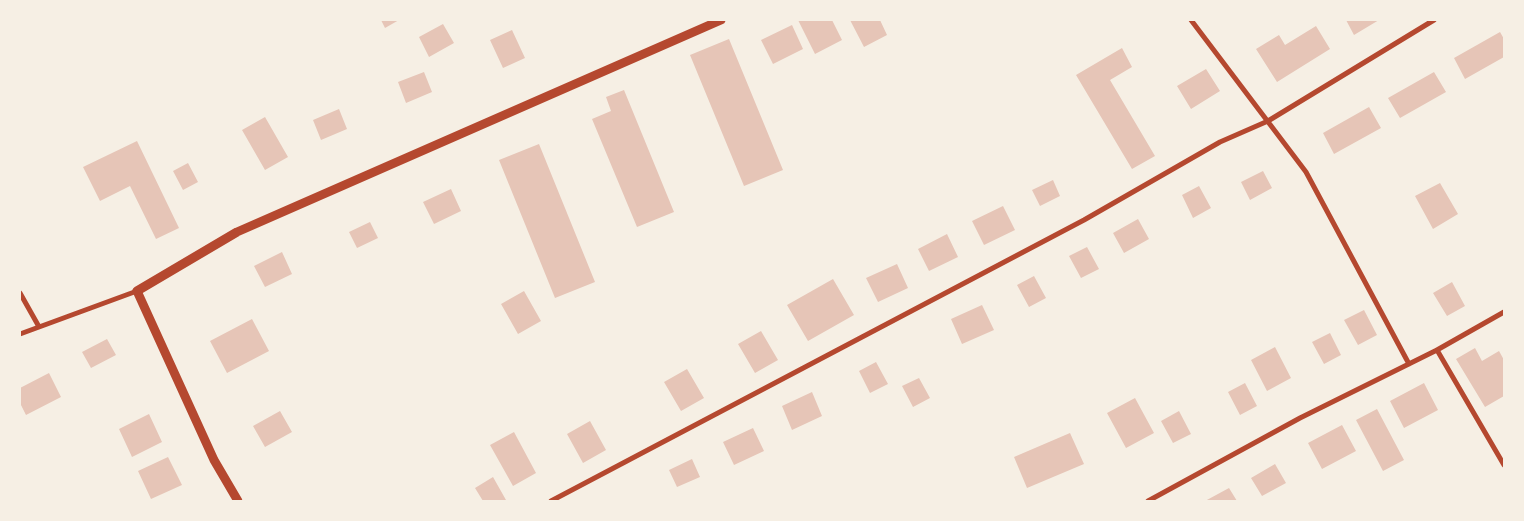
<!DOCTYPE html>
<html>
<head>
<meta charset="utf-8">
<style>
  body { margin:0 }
  #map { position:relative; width:1524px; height:521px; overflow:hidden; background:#f6efe4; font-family:"Fira Sans",sans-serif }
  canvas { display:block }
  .frame { position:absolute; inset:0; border:21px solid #f6efe4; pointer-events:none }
</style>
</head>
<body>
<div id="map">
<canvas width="1524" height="521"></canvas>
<div class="frame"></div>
</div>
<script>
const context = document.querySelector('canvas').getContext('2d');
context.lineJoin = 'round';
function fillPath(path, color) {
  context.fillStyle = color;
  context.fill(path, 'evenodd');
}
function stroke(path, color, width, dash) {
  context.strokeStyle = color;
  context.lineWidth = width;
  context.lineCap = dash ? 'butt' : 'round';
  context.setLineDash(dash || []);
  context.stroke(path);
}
fillPath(new Path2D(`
  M 381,20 L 399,20 L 385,28 Z
  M 798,20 L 832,20 L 842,40 L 815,54 Z
  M 850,20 L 880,20 L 887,35 L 864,47 Z
  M 1346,20 L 1379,20 L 1354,35 Z
  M 443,24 L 454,43 L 429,57 L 419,37 Z
  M 792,25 L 803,49 L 773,64 L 761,40 Z
  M 1316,26 L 1330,49 L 1277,82 L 1256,49 L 1279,35 L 1285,45 Z
  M 512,30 L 525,58 L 503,68 L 490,40 Z
  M 1500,32 L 1504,39 L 1504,57 L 1465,79 L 1454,58 Z
  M 729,39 L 783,170 L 744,186 L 690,55 Z
  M 1122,48 L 1132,67 L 1110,80 L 1155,156 L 1132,169 L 1076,75 Z
  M 1206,69 L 1220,91 L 1191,109 L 1177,86 Z
  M 424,72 L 432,92 L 406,103 L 398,82 Z
  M 1434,72 L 1446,92 L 1400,118 L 1388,98 Z
  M 624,90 L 674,212 L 637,227 L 592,119 L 611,111 L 606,97 Z
  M 1369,107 L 1381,128 L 1334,154 L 1323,133 Z
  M 339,109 L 347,129 L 321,140 L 313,120 Z
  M 265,117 L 288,157 L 265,170 L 242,130 Z
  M 137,141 L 179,228 L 156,239 L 130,186 L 100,201 L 83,167 Z
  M 539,144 L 595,282 L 555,298 L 499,160 Z
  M 188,163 L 198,182 L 183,190 L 173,171 Z
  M 1263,171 L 1272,188 L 1250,200 L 1241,182 Z
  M 1053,180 L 1060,196 L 1040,206 L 1032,190 Z
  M 1440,183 L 1458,214 L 1433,229 L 1415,196 Z
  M 1199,186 L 1211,208 L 1193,218 L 1182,195 Z
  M 451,189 L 461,211 L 434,224 L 423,202 Z
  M 1003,206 L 1015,230 L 984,245 L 972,221 Z
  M 1138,219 L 1149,239 L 1124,253 L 1113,233 Z
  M 370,222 L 378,238 L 357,248 L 349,232 Z
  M 947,234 L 958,257 L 929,271 L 918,249 Z
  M 1087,247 L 1099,269 L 1081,278 L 1069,256 Z
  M 282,252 L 292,274 L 265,287 L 254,266 Z
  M 897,264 L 908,288 L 878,302 L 866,278 Z
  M 1034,276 L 1046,298 L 1029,307 L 1017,285 Z
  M 833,279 L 854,315 L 808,341 L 787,305 Z
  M 1452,282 L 1465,306 L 1447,316 L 1433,293 Z
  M 524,291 L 541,321 L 518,334 L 501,304 Z
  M 982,305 L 994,330 L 962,344 L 951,319 Z
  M 1364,310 L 1377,335 L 1358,345 L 1344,320 Z
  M 252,319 L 269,351 L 227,373 L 210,341 Z
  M 761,331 L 778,360 L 755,373 L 738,344 Z
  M 1330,333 L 1341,355 L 1324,364 L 1312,342 Z
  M 107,339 L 116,355 L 91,368 L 82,352 Z
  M 1275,347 L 1291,378 L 1267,391 L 1251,360 Z
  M 1475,348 L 1482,361 L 1499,351 L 1504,360 L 1504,396 L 1485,407 L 1456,359 Z
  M 876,362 L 888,384 L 870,393 L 859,371 Z
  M 687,369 L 704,398 L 681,411 L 664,382 Z
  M 49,373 L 61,397 L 26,415 L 20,403 L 20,388 Z
  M 919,378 L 930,398 L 913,407 L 902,386 Z
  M 1245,383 L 1257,406 L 1240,415 L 1228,392 Z
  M 1424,383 L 1438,410 L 1404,428 L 1390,401 Z
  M 812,392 L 822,416 L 792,430 L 782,406 Z
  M 1135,398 L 1154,433 L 1126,448 L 1107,413 Z
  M 1377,409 L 1404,460 L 1383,471 L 1356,420 Z
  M 280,411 L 292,432 L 265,447 L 253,426 Z
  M 1179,411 L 1191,434 L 1173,443 L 1161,421 Z
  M 149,414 L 162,442 L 132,457 L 119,429 Z
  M 590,421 L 606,450 L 583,463 L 567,434 Z
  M 1342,425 L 1356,451 L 1322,469 L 1308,443 Z
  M 753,428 L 764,451 L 734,465 L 723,442 Z
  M 514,432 L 536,473 L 513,486 L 490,445 Z
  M 1070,433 L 1084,464 L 1027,488 L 1014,457 Z
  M 168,457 L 182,485 L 151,499 L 138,471 Z
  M 692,459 L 700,477 L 677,487 L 669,470 Z
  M 1275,464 L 1286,483 L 1262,496 L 1251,478 Z
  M 493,477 L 506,500 L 505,501 L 483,501 L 475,488 Z
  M 1229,488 L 1237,501 L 1205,501 Z`), '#e6c5b7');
stroke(new Path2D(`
  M 1191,20 L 1306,172 L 1409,364
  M 20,293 L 38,325
  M 20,334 L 137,291
  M 1437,350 L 1504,465
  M 551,501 L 1084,220 L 1220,142 L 1268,121 L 1434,20
  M 1148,501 L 1300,418 L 1437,350 L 1504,312`), '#b5482f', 5);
stroke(new Path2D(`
  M 238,501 L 214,460 L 137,291 L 237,232 L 721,20`), '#b5482f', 9);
</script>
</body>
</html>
